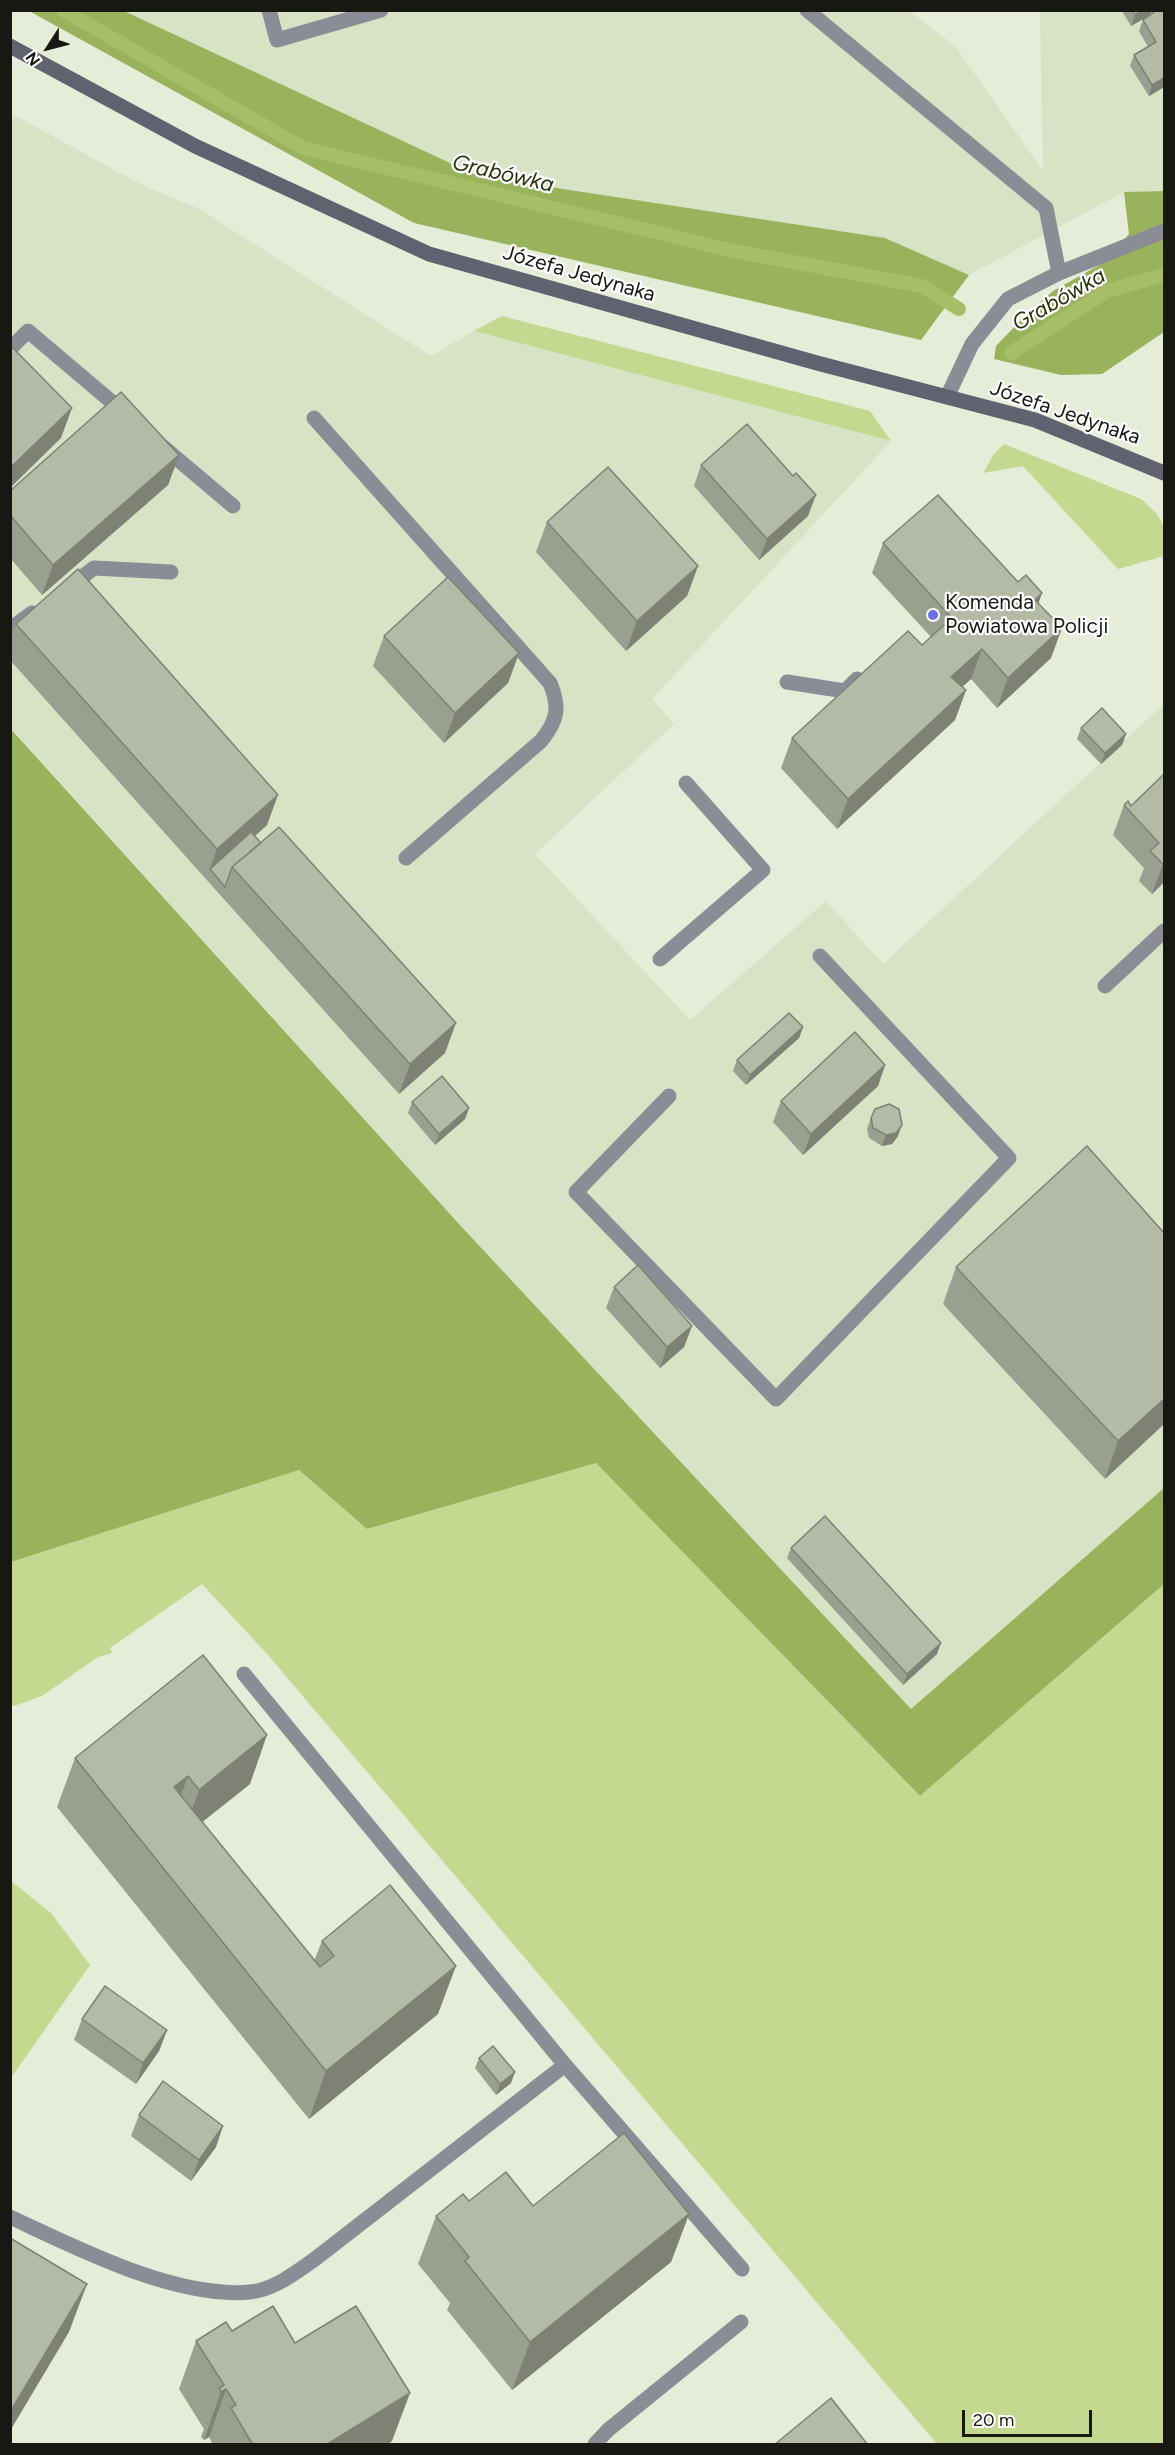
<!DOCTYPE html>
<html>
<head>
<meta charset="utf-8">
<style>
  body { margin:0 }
  #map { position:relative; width:1175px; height:2455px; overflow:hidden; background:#e5ecd7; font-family:Figtree,sans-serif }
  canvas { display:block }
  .frame { position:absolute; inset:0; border:12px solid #161811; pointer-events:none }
  .north { position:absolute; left:18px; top:18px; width:60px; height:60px; -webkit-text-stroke:4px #fff; paint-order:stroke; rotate:234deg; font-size:16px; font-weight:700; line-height:24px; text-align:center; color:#161811 }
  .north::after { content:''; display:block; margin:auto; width:21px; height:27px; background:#161811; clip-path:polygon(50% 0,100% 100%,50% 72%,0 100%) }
  .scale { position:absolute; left:962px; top:2410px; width:130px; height:27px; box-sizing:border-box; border:3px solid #161811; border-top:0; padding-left:8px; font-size:18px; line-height:21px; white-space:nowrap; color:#161811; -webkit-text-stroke:4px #fff; paint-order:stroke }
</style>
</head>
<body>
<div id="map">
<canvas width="1175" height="2455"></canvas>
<div class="frame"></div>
<div class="north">N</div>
<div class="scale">20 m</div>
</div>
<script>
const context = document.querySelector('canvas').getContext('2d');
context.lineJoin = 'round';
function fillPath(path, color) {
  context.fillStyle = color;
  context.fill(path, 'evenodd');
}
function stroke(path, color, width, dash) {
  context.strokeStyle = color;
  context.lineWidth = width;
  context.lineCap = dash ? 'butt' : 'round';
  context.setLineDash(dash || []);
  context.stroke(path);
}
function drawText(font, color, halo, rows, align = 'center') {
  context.font = font + ' Figtree,sans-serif';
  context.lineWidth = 4.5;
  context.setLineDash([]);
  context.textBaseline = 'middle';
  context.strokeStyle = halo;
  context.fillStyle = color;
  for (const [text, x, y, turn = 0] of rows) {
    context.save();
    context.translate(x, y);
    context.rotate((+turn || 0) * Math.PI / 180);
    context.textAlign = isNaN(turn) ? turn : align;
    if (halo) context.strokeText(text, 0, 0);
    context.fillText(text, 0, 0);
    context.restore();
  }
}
fillPath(new Path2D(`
  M 124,11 L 909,11 L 955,46 L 1043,171 L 1040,11 L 1164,11 L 1164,191 L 1124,192 L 969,275 L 885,238 L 478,176 Z
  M 10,113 L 140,184 L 199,209 L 431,356 L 474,331 L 891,441 L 652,699 L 674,724 L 535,854 L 690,1020 L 826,901 L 883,964 L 1164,704 L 1164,1488 L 911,1710 L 459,1224 L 11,728 Z`), '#d8e2c5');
fillPath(new Path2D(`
  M 502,316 L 870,411 L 891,441 L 474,331 Z
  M 1004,444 L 1141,499 C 1166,521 1165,524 1164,556 L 1118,569 L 1023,466 L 983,473 L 994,454 Z
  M 596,1463 L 920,1796 L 1164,1584 L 1164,2444 L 937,2444 L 268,1655 L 202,1584 L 110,1648 L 112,1653 L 98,1657 L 42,1696 L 11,1707 L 11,1562 L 299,1470 L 367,1529 Z
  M 11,1881 L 51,1913 L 90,1965 L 11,2078 Z`), '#c3d98f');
fillPath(new Path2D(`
  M 29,11 L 124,11 L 478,176 L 885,238 L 969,275 L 921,340 L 414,223 Z
  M 1164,191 L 1164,332 L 1102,374 L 1061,375 L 994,359 L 996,346 L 1023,318 L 1053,291 L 1101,264 L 1129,234 L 1124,192 Z
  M 10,728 L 459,1224 L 911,1709 L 1164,1488 L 1164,1584 L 920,1796 L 596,1463 L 367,1529 L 299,1470 L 11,1562 Z`), '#99b25c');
stroke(new Path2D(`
  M 63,10 L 303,148 L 734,251 L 922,286 L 959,309
  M 1011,353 L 1107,291 L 1164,275`), '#a5be67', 14);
stroke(new Path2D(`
  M 269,10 L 277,40 L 381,10
  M 807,10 L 1046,208 L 1059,273
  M 10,349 L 28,331 L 126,414
  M 314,418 L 550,683 C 560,707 558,720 541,741 L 406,858
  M 162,446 L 233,506
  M 69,587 L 94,568 L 171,572
  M 10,629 L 32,613
  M 787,682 L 845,691 L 857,679
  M 660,959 L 763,870 L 686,783
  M 1105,986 L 1164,931
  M 669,1096 L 576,1192 L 776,1399 L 1009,1158 L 820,956
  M 565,2065 L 742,2269
  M 10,2217 C 77,2248 175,2299 250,2292 C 274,2290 296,2272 315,2259 L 565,2065 L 244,1674
  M 595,2444 L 608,2430 L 741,2322`), '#8b8d96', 15);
stroke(new Path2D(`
  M 947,397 L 972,344 L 1008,299 L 1059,273 L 1164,231`), '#8b8d96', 15);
stroke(new Path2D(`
  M 10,46 L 195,146 L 429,254 L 817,363 L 1035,420 L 1164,473`), '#60626f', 15);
fillPath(new Path2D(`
  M 1119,10 L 1164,10 L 1164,87 L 1149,96 L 1130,66 L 1134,55 L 1148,47 L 1139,31 L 1143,20 L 1150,16 L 1150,15 L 1131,26 L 1122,11 L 1120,12 Z
  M 179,455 L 168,485 L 42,595 L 10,558 L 10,491 Z
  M 701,465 L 808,516 L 759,560 L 694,486 Z
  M 547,522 L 698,566 L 687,596 L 626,651 L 536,552 Z
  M 883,543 L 1018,582 L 1042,593 L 1038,604 L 1051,658 L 997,708 L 971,679 L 962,687 L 966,690 L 955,720 L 837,829 L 781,768 L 792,738 L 922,645 L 931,637 L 872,573 Z
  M 16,624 L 267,825 L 255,836 L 445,1053 L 399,1094 L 222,897 L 10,660 L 10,639 Z
  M 384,636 L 519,653 L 508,683 L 444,743 L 373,666 Z
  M 1081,728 L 1126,734 L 1122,745 L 1101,764 L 1077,739 Z
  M 1164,774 L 1164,882 L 1152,894 L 1139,881 L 1144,868 L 1113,835 L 1124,805 L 1131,806 Z
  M 803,1027 L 799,1038 L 746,1085 L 733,1071 L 737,1060 Z
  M 885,1065 L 878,1086 L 803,1155 L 773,1122 L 781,1101 Z
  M 412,1102 L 469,1108 L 465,1119 L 435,1145 L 408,1113 Z
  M 871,1118 L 898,1136 L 892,1144 L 882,1146 L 869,1138 L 867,1129 Z
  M 956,1267 L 1164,1424 L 1105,1479 L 943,1304 Z
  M 614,1287 L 692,1326 L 684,1347 L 660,1368 L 606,1308 Z
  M 791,1548 L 937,1654 L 903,1685 L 787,1558 Z
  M 75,1758 L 250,1784 L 202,1822 L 314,1961 L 322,1941 L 438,2014 L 309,2119 L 57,1807 Z
  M 82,2019 L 167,2030 L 159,2051 L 136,2084 L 74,2040 Z
  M 479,2058 L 511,2083 L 496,2095 L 475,2068 Z
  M 139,2115 L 216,2147 L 191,2181 L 131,2136 Z
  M 469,2201 L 533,2206 L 689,2214 L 671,2262 L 512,2390 L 447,2310 L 450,2303 L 418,2264 L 436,2216 Z
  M 232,2331 L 295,2343 L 392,2441 L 387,2445 L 213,2445 L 209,2437 L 204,2440 L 201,2437 L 204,2429 L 179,2389 L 196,2341 Z`), '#9aa08f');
fillPath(new Path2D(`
  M 1143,10 L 1151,10 L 1150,15 L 1131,26 L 1135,15 Z
  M 1164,78 L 1164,87 L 1149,96 L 1152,85 Z
  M 72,408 L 61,438 L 10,488 L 10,468 Z
  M 179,455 L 168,485 L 42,595 L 53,565 Z
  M 816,495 L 808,516 L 759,560 L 767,539 Z
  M 698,566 L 687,596 L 626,651 L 637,621 Z
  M 1042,593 L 1031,623 L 1035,600 Z
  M 1062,628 L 1051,658 L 997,708 L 1008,678 Z
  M 982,649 L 971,679 L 940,707 L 951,677 Z
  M 519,653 L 508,683 L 444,743 L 455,713 Z
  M 966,690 L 955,720 L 837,829 L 848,799 Z
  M 1126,734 L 1122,745 L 1101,764 L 1105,753 Z
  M 278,795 L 267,825 L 213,873 L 210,869 L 217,849 Z
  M 1164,862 L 1164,882 L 1152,894 L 1163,864 Z
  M 456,1023 L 445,1053 L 399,1094 L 410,1064 Z
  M 803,1027 L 799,1038 L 746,1085 L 750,1075 Z
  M 885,1065 L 878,1086 L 803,1155 L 811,1134 Z
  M 469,1108 L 465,1119 L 435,1145 L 439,1134 Z
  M 902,1125 L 898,1136 L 892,1144 L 882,1146 L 886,1135 Z
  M 692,1326 L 684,1347 L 660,1368 L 667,1347 Z
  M 1164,1399 L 1164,1424 L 1105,1479 L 1118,1441 Z
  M 941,1643 L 937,1654 L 903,1685 L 907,1674 Z
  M 267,1735 L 250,1784 L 181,1839 L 199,1790 Z
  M 188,1776 L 170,1825 L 174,1787 Z
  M 456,1966 L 438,2014 L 309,2119 L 326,2071 Z
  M 167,2030 L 159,2051 L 136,2084 L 143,2063 Z
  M 515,2072 L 511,2083 L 496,2095 L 500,2084 Z
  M 223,2126 L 216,2147 L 191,2181 L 199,2160 Z
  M 689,2214 L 671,2262 L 512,2390 L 530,2342 Z
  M 87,2284 L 69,2332 L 10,2431 L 10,2412 Z
  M 226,2389 L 209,2437 L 204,2440 L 221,2392 Z
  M 410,2393 L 392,2441 L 387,2445 L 326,2445 Z`), '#7d8274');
const building = new Path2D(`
  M 1132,10 L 1143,10 L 1135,15 Z
  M 1157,10 L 1164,10 L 1164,78 L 1152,85 L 1134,55 L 1156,42 L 1143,20 Z
  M 13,348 L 72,408 L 10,468 L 10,350 Z
  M 121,392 L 179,455 L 53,565 L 10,515 L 10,491 Z
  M 747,424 L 793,476 L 796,473 L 816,495 L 767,539 L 701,465 Z
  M 608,467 L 698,566 L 637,621 L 547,522 Z
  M 938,495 L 1018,582 L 1026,575 L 1042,593 L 1035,600 L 1062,628 L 1008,678 L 982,649 L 951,677 L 966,690 L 848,799 L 792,738 L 908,631 L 922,645 L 952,618 L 883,543 Z
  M 78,569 L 278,795 L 217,849 L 16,624 Z
  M 448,577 L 519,653 L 455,713 L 384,636 Z
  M 1102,708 L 1126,734 L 1105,753 L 1081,728 Z
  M 1164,774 L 1164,862 L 1163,864 L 1150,851 L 1159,843 L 1124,805 L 1128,801 L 1131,806 Z
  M 279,827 L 456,1023 L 410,1064 L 232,867 Z
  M 251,832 L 261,843 L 232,867 L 225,887 L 210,869 Z
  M 789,1013 L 803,1027 L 750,1075 L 737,1060 Z
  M 855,1032 L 885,1065 L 811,1134 L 781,1101 Z
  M 442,1076 L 469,1108 L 439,1134 L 412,1102 Z
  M 889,1104 L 899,1109 L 902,1125 L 896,1133 L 886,1135 L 873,1128 L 871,1118 L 875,1109 Z
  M 1087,1146 L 1164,1233 L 1164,1399 L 1118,1441 L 956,1267 Z
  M 638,1265 L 692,1326 L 667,1347 L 614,1287 Z
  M 825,1516 L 941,1643 L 907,1674 L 791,1548 Z
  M 203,1655 L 267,1735 L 199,1790 L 188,1776 L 174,1787 L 320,1967 L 334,1956 L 322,1941 L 390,1885 L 456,1966 L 326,2071 L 75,1758 Z
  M 105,1986 L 167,2030 L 143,2063 L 82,2019 Z
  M 493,2046 L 515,2072 L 500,2084 L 479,2058 Z
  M 163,2081 L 223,2126 L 199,2160 L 139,2115 Z
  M 624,2133 L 689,2214 L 530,2342 L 465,2261 L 469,2257 L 436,2216 L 463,2194 L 469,2201 L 506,2172 L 533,2206 Z
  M 10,2238 L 87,2284 L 10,2412 Z
  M 273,2306 L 295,2343 L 356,2306 L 410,2393 L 326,2445 L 253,2445 L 231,2408 L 236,2405 L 226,2389 L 221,2392 L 219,2388 L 224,2385 L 196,2341 L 226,2322 L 232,2331 Z
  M 831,2398 L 868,2445 L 774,2445 Z`);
fillPath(building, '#b3baa6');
stroke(building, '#7d8274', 1.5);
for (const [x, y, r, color] of [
  [933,615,6,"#686ee7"]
]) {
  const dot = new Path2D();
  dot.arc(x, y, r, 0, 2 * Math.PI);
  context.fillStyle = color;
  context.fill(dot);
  stroke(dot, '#fff', 2);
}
drawText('21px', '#161811', '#fff', [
  ["Józefa Jedynaka",579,274,16],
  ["Józefa Jedynaka",1065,413,19]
]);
drawText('21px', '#161811', '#fff', [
  ["Komenda",945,603],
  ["Powiatowa Policji",945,627]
], 'left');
drawText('italic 22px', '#28320d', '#fff', [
  ["Grabówka",503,174,13],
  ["Grabówka",1059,300,-30]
]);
</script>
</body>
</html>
